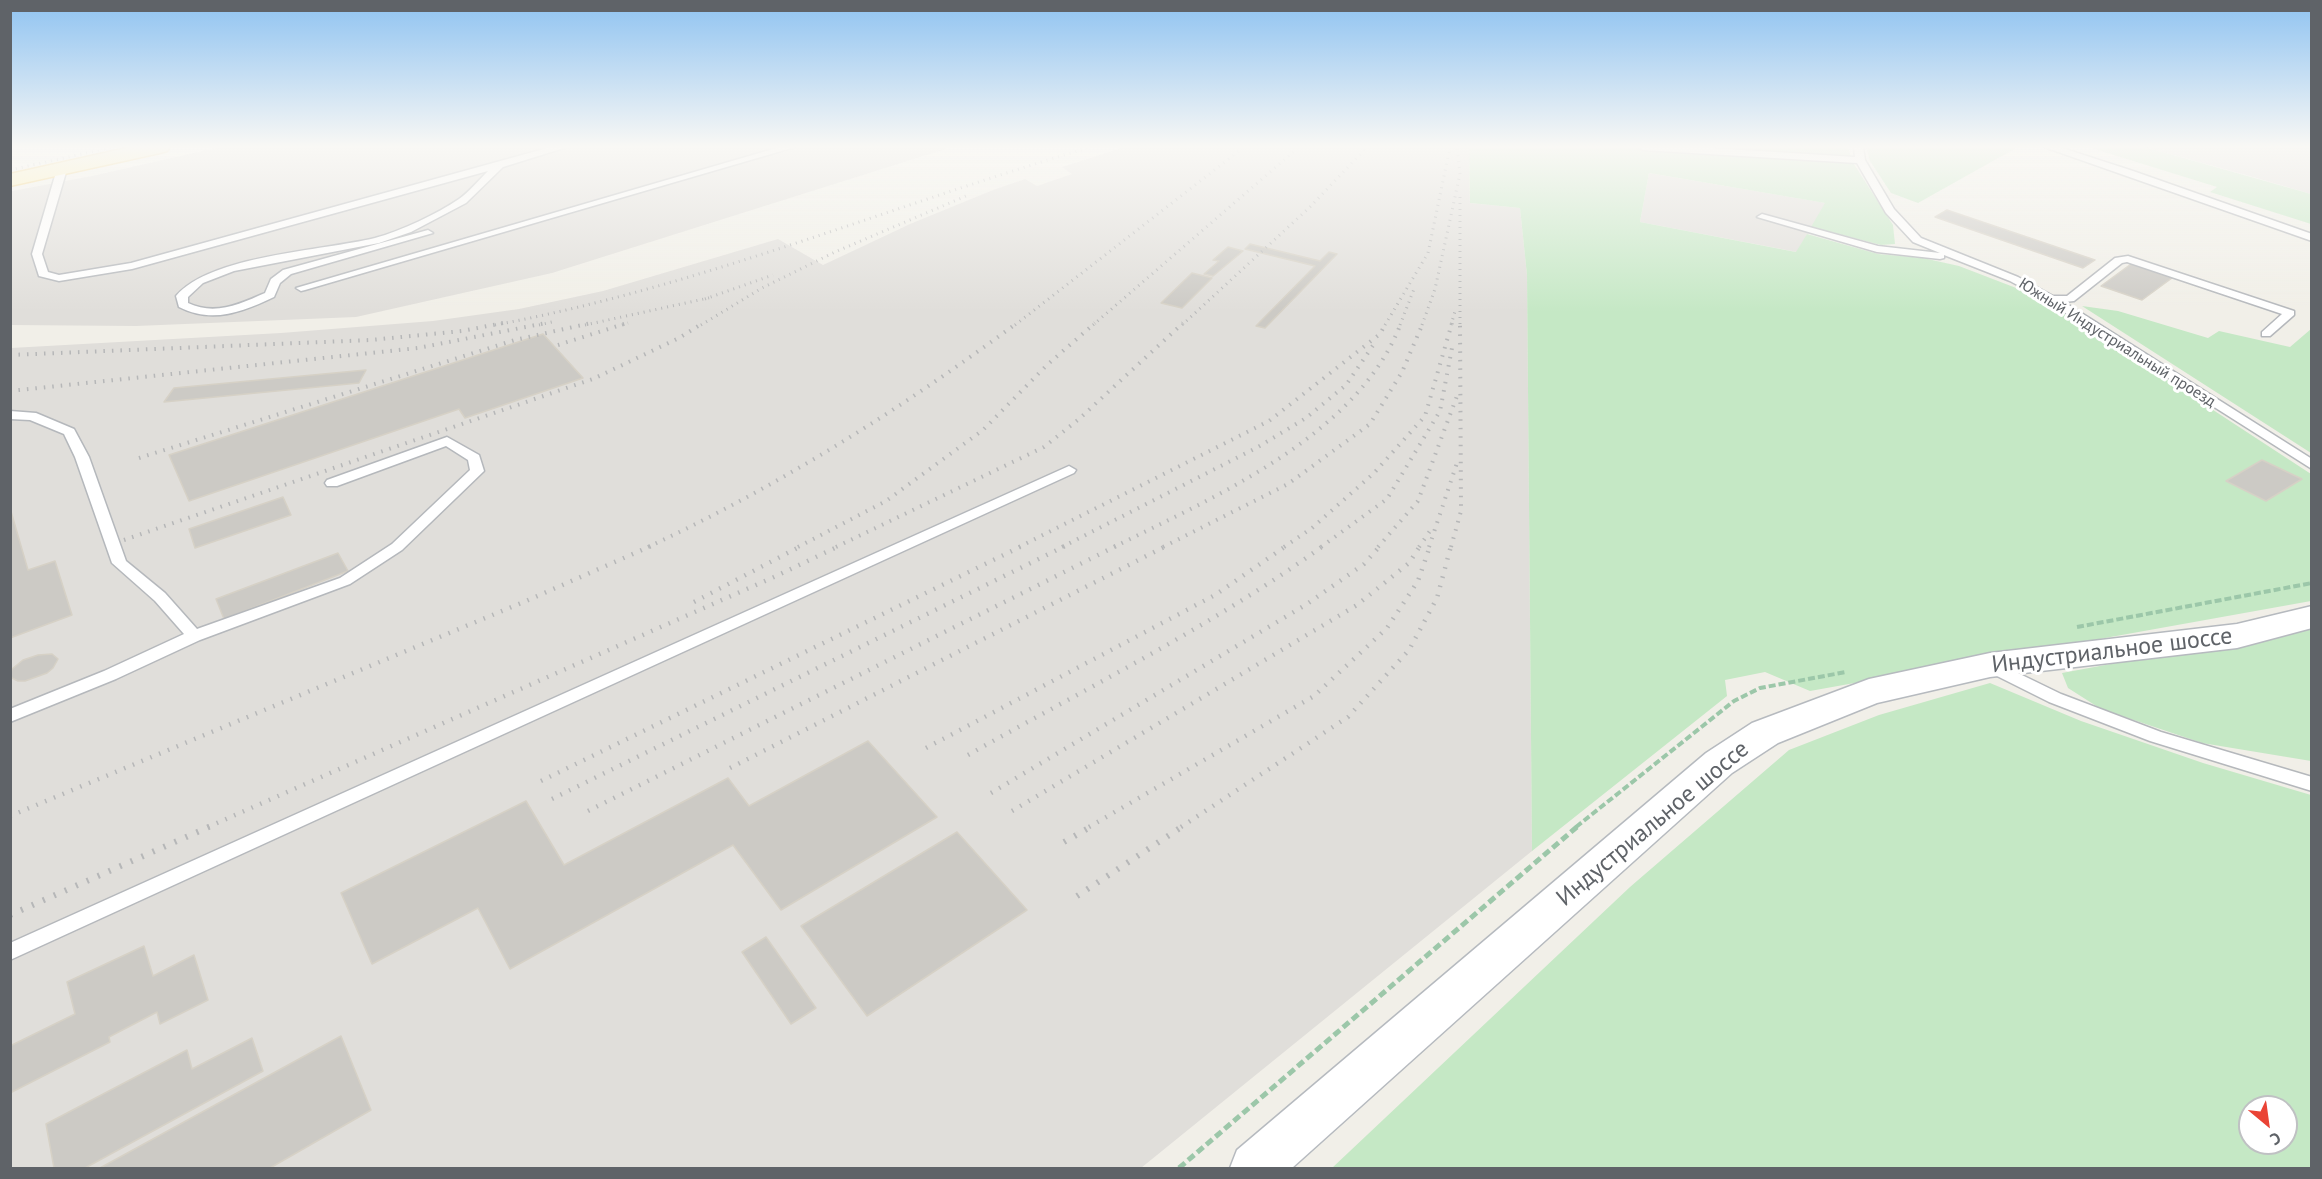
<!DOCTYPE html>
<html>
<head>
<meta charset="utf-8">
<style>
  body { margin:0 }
  #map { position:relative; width:2322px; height:1179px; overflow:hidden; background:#f1efe8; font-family:"PT Sans",sans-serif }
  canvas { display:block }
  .frame { position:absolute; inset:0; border:12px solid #5f6368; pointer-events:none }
  .north { position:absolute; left:2238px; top:1095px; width:60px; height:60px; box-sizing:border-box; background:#fff; border:2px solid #bfc1c3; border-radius:50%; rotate:151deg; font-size:16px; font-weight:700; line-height:24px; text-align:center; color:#5f6368 }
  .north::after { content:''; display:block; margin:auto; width:21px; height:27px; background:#ea4335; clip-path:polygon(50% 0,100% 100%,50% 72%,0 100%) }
</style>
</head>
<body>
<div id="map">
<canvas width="2322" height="1179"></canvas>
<div class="frame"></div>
<div class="north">С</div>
</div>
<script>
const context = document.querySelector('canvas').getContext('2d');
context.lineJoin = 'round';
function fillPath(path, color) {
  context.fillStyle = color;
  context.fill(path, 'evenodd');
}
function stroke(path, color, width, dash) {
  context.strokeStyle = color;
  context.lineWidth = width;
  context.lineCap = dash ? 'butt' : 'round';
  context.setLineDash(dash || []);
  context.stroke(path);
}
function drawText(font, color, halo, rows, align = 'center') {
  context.font = font + ' "PT Sans",sans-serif';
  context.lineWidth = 6;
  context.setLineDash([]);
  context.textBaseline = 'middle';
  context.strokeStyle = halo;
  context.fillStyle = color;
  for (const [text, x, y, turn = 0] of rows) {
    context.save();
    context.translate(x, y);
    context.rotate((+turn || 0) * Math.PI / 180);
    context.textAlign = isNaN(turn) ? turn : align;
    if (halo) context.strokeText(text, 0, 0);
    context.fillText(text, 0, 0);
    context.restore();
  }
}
fillPath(new Path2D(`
  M 220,147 L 952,147 L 552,273 L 356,317 L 136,326 L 11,325 L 10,196 L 12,191 L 92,176 Z
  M 1125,147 L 1469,147 L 1470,203 L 1520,208 L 1527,275 L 1532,851 L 1141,1168 L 11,1168 L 11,348 L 281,333 L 433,321 L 519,309 L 603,291 L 778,239 L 823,265 L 910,224 L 993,190 L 1025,179 L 1037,186 L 1072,174 L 1062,167 Z
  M 2145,147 L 2311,147 L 2311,194 L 2253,177 Z
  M 1649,173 L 1826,203 L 1797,252 L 1640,222 Z`), '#e0deda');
fillPath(new Path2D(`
  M 1469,147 L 1848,147 L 1852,161 L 1893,225 L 1895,244 L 1881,245 L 1811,227 L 1825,203 L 1649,173 L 1640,222 L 1796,252 L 1807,234 L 1878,254 L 1923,258 L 1959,266 L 2024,291 L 2080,323 L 2311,474 L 2311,601 L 1810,691 L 1765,672 L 1725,680 L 1727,696 L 1532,851 L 1527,275 L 1520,208 L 1470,203 Z
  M 1866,147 L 2018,147 L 1918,203 L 1891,193 L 1870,161 Z
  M 2088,147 L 2145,147 L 2311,194 L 2311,224 L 2210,192 L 2217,187 Z
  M 2082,306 L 2118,311 L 2208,338 L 2219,331 L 2290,347 L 2311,329 L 2311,453 Z
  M 2311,627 L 2311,761 L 2202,743 L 2101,709 L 2068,688 L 2062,673 Z
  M 1990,683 L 2081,721 L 2203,763 L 2311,795 L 2311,1168 L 1332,1168 L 1630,887 L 1789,750 L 1879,715 ZM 2250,1107 L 2286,1107 L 2286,1143 L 2250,1143 Z`), '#c5e8c5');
const building = new Path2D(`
  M 1947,210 L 2095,260 L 2083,268 L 1935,217 Z
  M 1250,244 L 1320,261 L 1329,252 L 1337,254 L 1265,328 L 1256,326 L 1315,266 L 1245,249 Z
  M 1228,247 L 1243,251 L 1213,276 L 1204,274 L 1219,261 L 1213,260 Z
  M 2131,264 L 2172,278 L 2142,300 L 2101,286 Z
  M 1192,273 L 1212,278 L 1182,308 L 1161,303 Z
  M 543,334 L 583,378 L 465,418 L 459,409 L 189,501 L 169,455 Z
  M 366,370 L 359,383 L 164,402 L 174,388 Z
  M 2262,460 L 2302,479 L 2266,501 L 2226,481 Z
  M 283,497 L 291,515 L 195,548 L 189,529 Z
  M 10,508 L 28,570 L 55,561 L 72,615 L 10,638 Z
  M 338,553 L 348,571 L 224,619 L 216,599 Z
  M 52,654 L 58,659 L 53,668 L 47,673 L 25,681 L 18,681 L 10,677 L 12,669 L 23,660 L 38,655 Z
  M 868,741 L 937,817 L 781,910 L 733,845 L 510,969 L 478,908 L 372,964 L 341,893 L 526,801 L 564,865 L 728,778 L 749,806 Z
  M 957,832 L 1027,910 L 867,1016 L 801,926 Z
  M 766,937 L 816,1008 L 791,1024 L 742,952 Z
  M 144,946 L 153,976 L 194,955 L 208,1000 L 160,1024 L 157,1012 L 109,1037 L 110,1042 L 10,1093 L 10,1046 L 75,1014 L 67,982 Z
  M 341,1036 L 371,1110 L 270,1168 L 100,1168 Z
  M 252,1038 L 263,1071 L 85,1168 L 54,1168 L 46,1124 L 187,1050 L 192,1069 Z`);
fillPath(building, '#cccac5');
stroke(building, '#d6d1c6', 1.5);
const service = new Path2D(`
  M 551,147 L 567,147 L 503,167 L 466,203 L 411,232 L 379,243 L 234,271 L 203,283 L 188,297 L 188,303 C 215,316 240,304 265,293 L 271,279 L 283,270 L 428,230 L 433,233 L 291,274 L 280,283 L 274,297 C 243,312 212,324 179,307 L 176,296 C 211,255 322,251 375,238 C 401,231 437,214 459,199 C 469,192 479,180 488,171 L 132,269 L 59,281 L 39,276 L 32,254 L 57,169 L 62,166 L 67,169 L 42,254 L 48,272 L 59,275 L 131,263 Z
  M 780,147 L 795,147 L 305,290 L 301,291 L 296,288 Z
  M 1639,147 L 1695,147 L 1855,157 L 1854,147 L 1863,147 L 1865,160 L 1894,209 L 1921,238 L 2018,277 L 2053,296 L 2067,296 L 2115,258 L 2128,256 L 2294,311 L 2294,315 L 2270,336 L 2262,336 L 2262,332 L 2282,314 L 2127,262 L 2122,263 L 2074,301 L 2064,302 L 2312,459 L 2312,469 L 2047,301 L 2010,281 L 1944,255 L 1944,258 L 1940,259 L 1877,252 L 1757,217 L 1762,214 L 1878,246 L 1940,253 L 1913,242 L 1886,213 L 1857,163 L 1643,150 Z
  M 2044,147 L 2059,147 L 2133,171 L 2312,234 L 2312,241 Z
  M 10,411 L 36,413 L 74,429 L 89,457 L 126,561 L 165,593 L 197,629 L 340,578 L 392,544 L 470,470 L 468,460 L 446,446 L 337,486 L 327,486 L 325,483 L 327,480 L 447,437 L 479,455 L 484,471 L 402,550 L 350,584 L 200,640 L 116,679 L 10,722 L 10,709 L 104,671 L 184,634 L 155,601 L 112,563 L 75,457 L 64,434 L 30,420 L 10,419 Z
  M 1069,466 L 1076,470 L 1074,473 L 10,960 L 10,943 Z
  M 1991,660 L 2061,694 L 2161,732 L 2312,777 L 2312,791 L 2150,741 L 2049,702 L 1985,670 L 1983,666 L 1985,662 Z`);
const secondary = new Path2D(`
  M 2312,606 L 2312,628 L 2237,648 L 1990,677 L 1877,703 L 1778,743 L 1732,773 L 1292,1168 L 1230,1168 L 1237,1150 L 1706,753 L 1752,723 L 1869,679 L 1990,653 L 2237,624 Z`);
const primary = new Path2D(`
  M 131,147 L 170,147 L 167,151 L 160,153 L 10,186 L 10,174 Z`);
stroke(service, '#b5b8bc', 3);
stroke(secondary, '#b6babf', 3);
stroke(primary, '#f2c960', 3);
stroke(new Path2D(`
  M 2077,627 L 2312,583
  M 1576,827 L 1734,701 L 1760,688 L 1846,672`), '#9cc7a9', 4, [7, 3]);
stroke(new Path2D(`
  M 1179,1168 L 1578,826`), '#9cc7a9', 5, [8, 4]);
fillPath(service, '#fff');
fillPath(secondary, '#fff');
fillPath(primary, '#fff2af');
stroke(new Path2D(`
  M 10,170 L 113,147
  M 1460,197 L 1460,325
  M 705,299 L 773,275
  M 495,325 C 699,287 892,205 1091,147
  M 539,325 L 552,322
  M 585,325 L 713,297
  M 622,325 L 628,323
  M 701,325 L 762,288 L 835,252 L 966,196
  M 1015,325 L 1244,147
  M 1093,325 L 1299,147
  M 1182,325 L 1310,207 L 1367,147
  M 1385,325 L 1428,253 L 1450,147
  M 1400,325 L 1414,289
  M 1422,325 L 1435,289 L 1460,174 L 1457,147
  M 1451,325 L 1456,308`), '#b6b7b8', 3, [1, 5]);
stroke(new Path2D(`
  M 558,345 L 627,323
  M 10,355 L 371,340 L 462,331 L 503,323
  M 10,391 L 418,348 L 546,323
  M 139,458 L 515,340 L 591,323
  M 124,540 L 593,379 L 679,338 L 703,323
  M 648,547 C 779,486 901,409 1017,323
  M 798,547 L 886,501 L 983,430 L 1047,365 L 1095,323
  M 836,547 L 1044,447 L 1079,419 L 1183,323
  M 1019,547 L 1269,421 L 1380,334 L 1386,323
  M 1062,547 L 1258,447 L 1306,418 L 1346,385 L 1374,344
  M 1114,547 C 1214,497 1358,436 1401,323
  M 1163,547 L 1288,484 L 1370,424 L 1402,372 L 1423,323
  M 1284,547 L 1312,528 L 1374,473 L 1425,416 L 1452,323
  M 1321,547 L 1387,499 L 1440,411 L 1452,348
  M 1378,547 L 1418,501 L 1457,396
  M 1419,547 L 1430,531
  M 1429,547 L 1457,463
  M 1451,547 L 1461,511 L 1460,323`), '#b6b7b8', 4, [1.5, 7]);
stroke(new Path2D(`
  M 694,602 L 801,546
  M 926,748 L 1215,595 L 1286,546
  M 968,755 C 1087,688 1212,626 1323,546
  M 730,768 L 1166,546
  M 541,781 L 1022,546
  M 991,793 L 1307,604 L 1364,564 L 1380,546
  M 552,799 L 1065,546
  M 588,811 L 1116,546
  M 1012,811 L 1357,605 L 1409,563 L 1420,546
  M 10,816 L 526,601 L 651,546
  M 208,827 L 774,577 L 839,546
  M 1089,827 L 1314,696 L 1387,628 L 1418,581 L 1430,546
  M 1181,827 L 1348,717 L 1409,650 L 1437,598 L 1451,546`), '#b6b7b8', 4.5, [1.5, 8]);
stroke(new Path2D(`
  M 1064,842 L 1092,826
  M 1077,896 L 1183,826
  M 10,915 L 211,826`), '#b6b7b8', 6, [2, 10]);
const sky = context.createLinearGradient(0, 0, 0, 312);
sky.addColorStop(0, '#8fc3f1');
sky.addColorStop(0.47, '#f9f8f5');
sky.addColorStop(1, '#f9f8f500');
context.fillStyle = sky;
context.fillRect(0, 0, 2322, 312);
drawText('16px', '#5f6368', '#fff', [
  ["Южный Индустриальный проезд",2117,343,32]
]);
drawText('24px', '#5f6368', '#fff', [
  ["Индустриальное шоссе",2112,651,-7],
  ["Индустриальное шоссе",1653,824,-40]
]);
</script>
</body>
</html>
